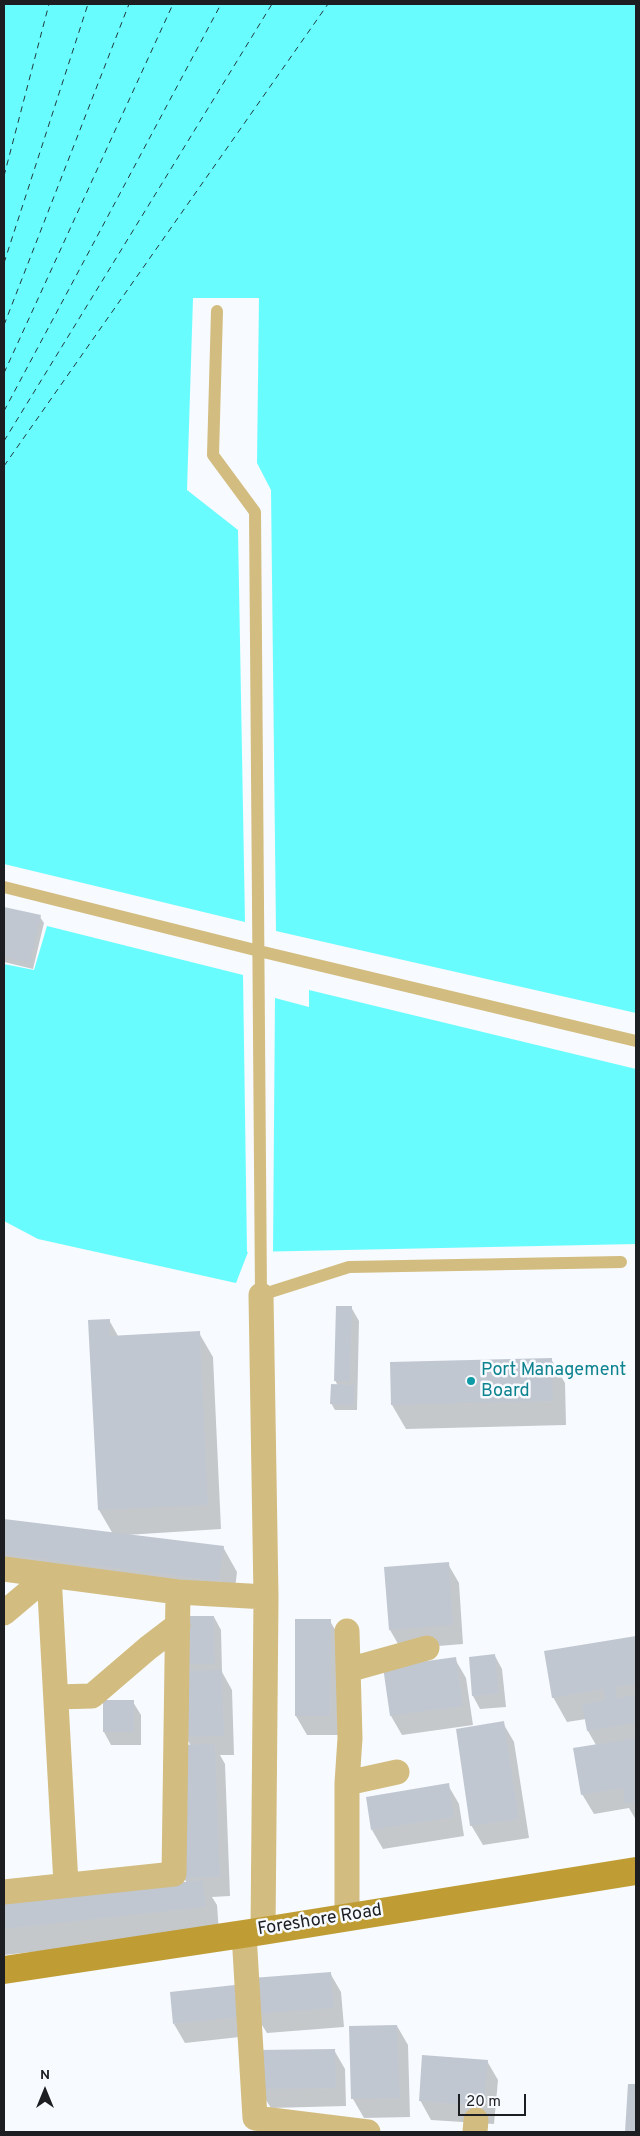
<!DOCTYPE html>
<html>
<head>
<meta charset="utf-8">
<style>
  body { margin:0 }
  #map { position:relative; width:640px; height:2136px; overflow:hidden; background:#f7fafe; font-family:Overpass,sans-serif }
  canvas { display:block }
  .frame { position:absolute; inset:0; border:5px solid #1c1e22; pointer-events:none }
  .north { position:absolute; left:20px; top:2066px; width:50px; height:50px; -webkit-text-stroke:4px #f7fafe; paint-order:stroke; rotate:0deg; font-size:14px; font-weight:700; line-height:20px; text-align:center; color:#1c1e22 }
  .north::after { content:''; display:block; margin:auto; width:18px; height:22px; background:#1c1e22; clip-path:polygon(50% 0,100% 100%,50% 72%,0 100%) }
  .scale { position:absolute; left:458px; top:2094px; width:68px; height:22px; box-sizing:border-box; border:2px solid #1c1e22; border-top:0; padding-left:6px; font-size:15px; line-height:18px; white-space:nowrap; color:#1c1e22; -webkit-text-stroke:4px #f7fafe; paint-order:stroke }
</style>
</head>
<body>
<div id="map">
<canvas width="640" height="2136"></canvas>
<div class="frame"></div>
<div class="north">N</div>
<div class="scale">20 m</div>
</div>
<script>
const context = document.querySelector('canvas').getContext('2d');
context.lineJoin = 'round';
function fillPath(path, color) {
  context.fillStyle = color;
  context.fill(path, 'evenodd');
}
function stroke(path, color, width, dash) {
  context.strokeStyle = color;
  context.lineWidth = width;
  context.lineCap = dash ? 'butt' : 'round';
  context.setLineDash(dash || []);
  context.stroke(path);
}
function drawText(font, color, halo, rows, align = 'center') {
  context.font = font + ' Overpass,sans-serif';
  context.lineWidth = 5;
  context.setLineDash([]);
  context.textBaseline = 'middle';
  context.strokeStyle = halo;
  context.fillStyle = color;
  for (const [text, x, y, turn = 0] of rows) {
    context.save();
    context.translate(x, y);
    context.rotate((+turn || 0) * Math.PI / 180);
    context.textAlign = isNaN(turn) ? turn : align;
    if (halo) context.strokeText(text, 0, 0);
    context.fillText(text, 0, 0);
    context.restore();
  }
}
fillPath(new Path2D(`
  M 4,4 L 636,4 L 636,1244 L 248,1252 L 236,1283 L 38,1239 L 4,1221 Z`), '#68fcff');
fillPath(new Path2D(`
  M 193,298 L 259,298 L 257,463 L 271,490 L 276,931 L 636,1013 L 636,1069 L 309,990 L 309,1007 L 275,998 L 273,1252 L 247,1252 L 243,975 L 47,926 L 34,970 L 4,964 L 4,864 L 245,922 L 238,530 L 187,490 Z`), '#f7fafe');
fillPath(new Path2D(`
  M 4,908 L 40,917 L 44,923 L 33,969 L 4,962 Z
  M 351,1307 L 359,1321 L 357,1410 L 335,1410 L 331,1403 L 338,1386 L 335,1380 Z
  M 109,1320 L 118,1336 L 199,1333 L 213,1357 L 221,1529 L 126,1535 L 223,1547 L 237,1572 L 233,1605 L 4,1576 L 4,1520 L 113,1534 L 99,1510 L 90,1321 Z
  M 551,1359 L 565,1383 L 566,1425 L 406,1429 L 392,1405 Z
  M 448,1564 L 459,1583 L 463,1644 L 401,1649 L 390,1630 Z
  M 214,1617 L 221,1630 L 222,1672 L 232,1690 L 234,1755 L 220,1755 L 225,1764 L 230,1896 L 212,1897 L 217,1905 L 219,1932 L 4,1955 L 4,1902 L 187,1883 L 184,1878 L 191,1746 L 186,1737 L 184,1664 Z
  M 297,1621 L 330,1621 L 341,1640 L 341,1735 L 307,1735 L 296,1716 Z
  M 636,1637 L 636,1820 L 629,1808 L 594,1814 L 582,1794 L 596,1745 L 588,1731 L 586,1719 L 567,1722 L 553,1697 L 546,1652 Z
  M 495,1656 L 502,1669 L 506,1707 L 480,1709 L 473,1696 Z
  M 455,1659 L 466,1678 L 473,1725 L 402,1735 L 391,1716 Z
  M 133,1702 L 141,1715 L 141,1745 L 111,1745 L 104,1732 Z
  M 503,1723 L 514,1742 L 529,1838 L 483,1845 L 471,1825 Z
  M 448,1785 L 459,1804 L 464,1836 L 383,1849 L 372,1830 Z
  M 330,1973 L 341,1992 L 344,2027 L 267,2033 L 255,2014 L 258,2035 L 185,2043 L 174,2024 Z
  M 397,2026 L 408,2045 L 410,2117 L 364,2118 L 353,2099 Z
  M 334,2050 L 345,2069 L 346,2106 L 271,2108 L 259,2089 Z
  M 487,2061 L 498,2080 L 494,2124 L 431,2120 L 420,2100 Z
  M 630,2085 L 636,2086 L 636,2132 L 626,2132 Z`), '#0003');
stroke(new Path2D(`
  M 4,176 L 49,4
  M 4,263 L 88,4
  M 4,325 L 129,4
  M 4,373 L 173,4
  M 4,411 L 221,4
  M 4,441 L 272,4
  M 4,466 L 328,4`), '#223b3b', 1, [6, 5]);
fillPath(new Path2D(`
  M 4,907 L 41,915 L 30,963 L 4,957 Z
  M 336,1306 L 352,1306 L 350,1381 L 334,1381 Z
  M 110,1319 L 110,1336 L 200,1331 L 208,1505 L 98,1510 L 88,1320 Z
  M 552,1358 L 553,1401 L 391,1405 L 390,1362 Z
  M 331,1384 L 355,1385 L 354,1405 L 330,1404 Z
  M 4,1519 L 224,1546 L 219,1581 L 4,1554 Z
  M 449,1562 L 453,1625 L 389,1630 L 384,1567 Z
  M 182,1616 L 214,1616 L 215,1664 L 182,1664 Z
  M 295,1619 L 331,1619 L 330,1716 L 295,1716 Z
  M 636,1636 L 636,1684 L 615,1687 L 617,1698 L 636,1695 L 636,1723 L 587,1731 L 582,1704 L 605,1700 L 603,1689 L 552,1698 L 544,1651 Z
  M 495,1654 L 499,1694 L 472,1696 L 469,1657 Z
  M 456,1657 L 463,1706 L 390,1716 L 383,1667 Z
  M 222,1670 L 224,1736 L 185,1737 L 183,1671 Z
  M 103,1700 L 134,1700 L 134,1732 L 103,1732 Z
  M 504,1721 L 519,1819 L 470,1826 L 456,1729 Z
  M 636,1738 L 636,1802 L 625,1804 L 623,1788 L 581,1795 L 573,1748 Z
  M 215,1744 L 220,1877 L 183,1878 L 178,1745 Z
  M 449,1783 L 454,1817 L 371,1830 L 366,1797 Z
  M 203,1880 L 206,1907 L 4,1929 L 4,1901 Z
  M 331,1972 L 334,2008 L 254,2014 L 252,1978 Z
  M 244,1984 L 247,2016 L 173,2024 L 170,1992 Z
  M 397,2025 L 400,2098 L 351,2099 L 349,2026 Z
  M 335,2049 L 336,2088 L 258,2089 L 257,2050 Z
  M 422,2055 L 488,2060 L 484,2106 L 419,2101 Z
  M 628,2084 L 636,2084 L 636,2132 L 625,2132 Z`), '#c0c7d1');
stroke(new Path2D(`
  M 217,311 L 213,455 L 255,512 L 261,1295 L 349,1267 L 621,1262
  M 4,887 L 259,951 L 636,1041`), '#d2bc7f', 12);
stroke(new Path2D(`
  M 261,1295 L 266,1597 L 263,1931
  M 4,1569 L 178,1592 L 266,1597
  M 49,1575 L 66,1884
  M 4,1613 L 49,1575
  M 347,1631 L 350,1738 L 347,1783 L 347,1917
  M 348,1670 L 427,1648
  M 56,1697 L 92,1696 L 148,1648 L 178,1625
  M 347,1783 L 397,1772
  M 4,1892 L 174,1874 L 178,1592
  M 244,1934 L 255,2118 L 368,2132
  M 475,2132 L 476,2120`), '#d2bc7f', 25);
stroke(new Path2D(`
  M 4,1970 L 263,1931 L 636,1871`), '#bf9d34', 28);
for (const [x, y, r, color] of [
  [471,1381,5,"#0f9aa8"]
]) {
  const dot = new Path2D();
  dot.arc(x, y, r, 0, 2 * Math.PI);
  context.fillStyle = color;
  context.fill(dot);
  stroke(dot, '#f7fafe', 2);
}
drawText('18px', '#0d838f', '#f7fafe', [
  ["Port Management",481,1371],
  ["Board",481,1392]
], 'left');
drawText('18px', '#1c1e22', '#f7fafe', [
  ["Foreshore Road",320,1921,-9]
]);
</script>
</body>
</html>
